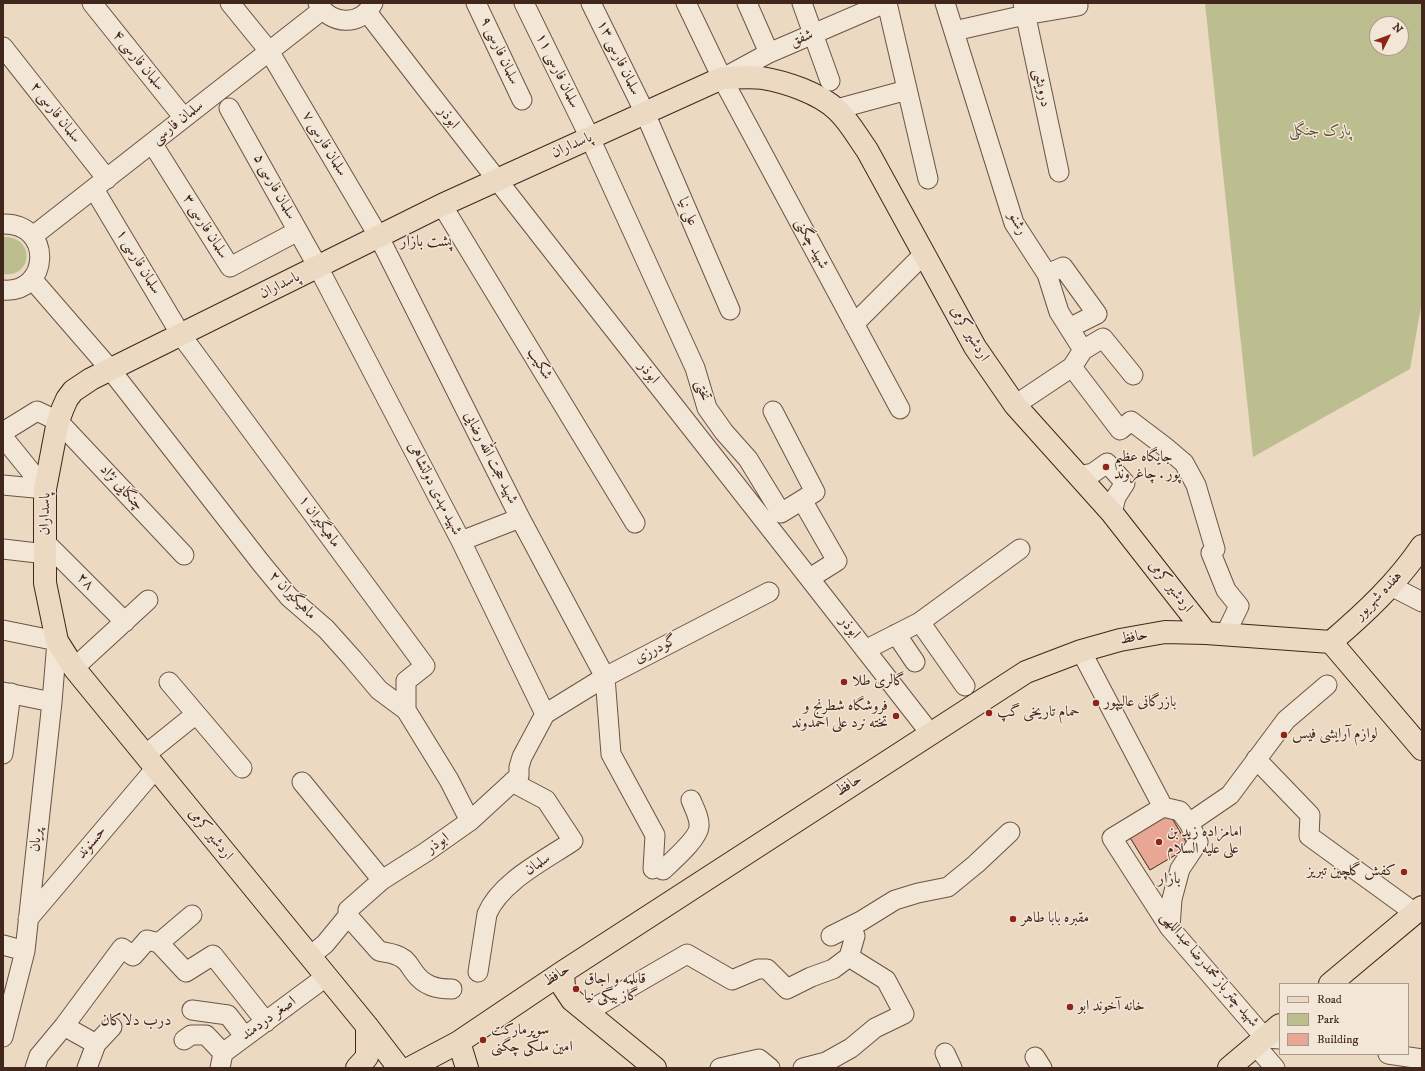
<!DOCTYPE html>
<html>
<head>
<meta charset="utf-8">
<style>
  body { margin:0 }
  #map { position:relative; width:1425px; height:1071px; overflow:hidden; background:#ebd9c1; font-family:"IM FELL DW Pica",serif }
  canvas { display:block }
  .frame { position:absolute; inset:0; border:4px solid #41261b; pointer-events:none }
  .legend { position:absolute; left:1279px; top:983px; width:130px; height:72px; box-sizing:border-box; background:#f2e6d7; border:1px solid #ab998c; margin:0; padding:5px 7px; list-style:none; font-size:12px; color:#41261b }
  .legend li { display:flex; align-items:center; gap:8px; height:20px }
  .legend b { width:20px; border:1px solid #ab998c }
  .north { position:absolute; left:1369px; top:16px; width:40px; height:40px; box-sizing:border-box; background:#f2e6d7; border:1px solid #ab998c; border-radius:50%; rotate:48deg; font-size:11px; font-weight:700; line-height:16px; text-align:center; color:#41261b }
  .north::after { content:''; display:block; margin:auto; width:14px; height:18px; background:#8f2418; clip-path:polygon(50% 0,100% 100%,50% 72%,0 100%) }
</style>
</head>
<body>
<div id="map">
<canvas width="1425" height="1071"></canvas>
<div class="frame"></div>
<ul class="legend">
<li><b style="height:5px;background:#ebd9c1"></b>Road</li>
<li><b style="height:11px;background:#bdbe8f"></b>Park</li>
<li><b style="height:11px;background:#e8a694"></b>Building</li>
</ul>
<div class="north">N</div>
</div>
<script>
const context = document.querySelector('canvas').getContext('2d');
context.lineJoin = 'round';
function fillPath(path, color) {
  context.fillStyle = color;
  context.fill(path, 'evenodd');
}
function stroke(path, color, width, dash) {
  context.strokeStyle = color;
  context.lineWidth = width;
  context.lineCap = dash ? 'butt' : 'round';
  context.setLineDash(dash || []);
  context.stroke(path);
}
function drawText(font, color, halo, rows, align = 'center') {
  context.font = font + ' "IM FELL DW Pica",Amiri,serif';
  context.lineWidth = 3;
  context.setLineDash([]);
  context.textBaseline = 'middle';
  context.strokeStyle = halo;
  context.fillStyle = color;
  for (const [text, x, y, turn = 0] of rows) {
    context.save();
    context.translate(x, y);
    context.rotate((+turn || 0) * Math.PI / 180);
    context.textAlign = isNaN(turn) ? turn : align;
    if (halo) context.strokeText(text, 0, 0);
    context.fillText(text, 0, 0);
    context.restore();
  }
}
fillPath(new Path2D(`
  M 1205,3 L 1422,3 L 1422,301 L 1410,369 L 1253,457 ZM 1377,24 L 1401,24 L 1401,48 L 1377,48 Z
  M 3,237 C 35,235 34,278 3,274 Z`), '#bdbe8f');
const building = new Path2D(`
  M 1169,813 L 1189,847 L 1150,870 L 1129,836 Z`);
fillPath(building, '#e8a694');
stroke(building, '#41261b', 1);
const minor = new Path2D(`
  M 92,3 L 184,118
  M 230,3 L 269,51 L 379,237 L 520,518 L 605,677 L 611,754 L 655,835 L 653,869
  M 318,3 C 330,25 361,27 373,3
  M 476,3 L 522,100
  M 524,3 L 590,138 L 695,368 L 707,408 L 724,432 L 748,459 L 781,513 L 815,492 L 773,411
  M 591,3 L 645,113 L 730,310
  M 686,3 L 722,78 L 900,409
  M 747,3 L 769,53
  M 802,3 L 830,81
  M 887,3 L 928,179
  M 945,3 L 1014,223 L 1047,274 L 1059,312 L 1083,350 L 1072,367 L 1015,405
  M 1023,3 L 1059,172
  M 367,12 C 553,254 743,492 930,733
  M 954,31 L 1025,15 L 1078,6
  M 3,47 L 107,179
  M 723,78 L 769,53 L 885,3
  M 229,108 L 318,267 L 461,541 L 545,714
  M 837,109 L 907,90
  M 152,143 L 230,267 L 298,231
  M 94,189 L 181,335 L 425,666 L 406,681 L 406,710
  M 442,205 L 635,523
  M 3,224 C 54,223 50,294 3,290
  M 33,236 L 322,10
  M 1047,274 L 1063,267 L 1097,314 L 1069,328
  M 32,279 L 110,369 L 261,563 L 289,597 L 326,629 L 352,658 L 379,690 L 406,710 L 449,780 L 470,821
  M 854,324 L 924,254
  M 1083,350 L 1103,338 L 1133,375
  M 1072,367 L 1120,430 L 1131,421 L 1164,446 L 1184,463 L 1196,485 L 1215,549 L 1211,553 L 1226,590 L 1239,606 L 1225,635
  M 3,432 L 37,411 L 58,421 L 184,555
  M 3,437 L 45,489
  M 1078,476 L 1093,473 L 1107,463 L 1125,483 L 1116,497 L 1112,513
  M 3,485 L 45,489
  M 802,500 L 837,561 L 810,578
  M 461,541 L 520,518
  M 45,542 L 125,622
  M 3,549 L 46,554
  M 1391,586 L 1422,602
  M 920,622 L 965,686
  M 3,630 L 57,641 L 52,702 L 25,951 L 3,1037
  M 896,634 L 915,662
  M 865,650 L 920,622 L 1020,549
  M 1081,651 L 1163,807 L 1112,838 L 1170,928 L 1265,1038 L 1280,1039
  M 74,668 L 148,600
  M 169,682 L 242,768
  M 3,692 L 52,702
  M 3,754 L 11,693
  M 145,755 L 196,714
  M 1256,759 L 1310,815 L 1309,836 L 1415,913
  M 302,782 L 382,880
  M 1163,807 L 1180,811 L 1189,823 L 1198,842 L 1180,869 L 1172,899 L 1170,928
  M 1189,823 L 1230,795 L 1286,720 L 1327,685
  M 663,870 C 672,861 698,839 699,827 C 700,818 694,808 691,800
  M 348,916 L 379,951 C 387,953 395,953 402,958 C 408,961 410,967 414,972 C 424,986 436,989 452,989
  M 28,919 L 156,768
  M 831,936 L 861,921 L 895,900 L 918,893 L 948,887 L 976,864 L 1010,832
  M 159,943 L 192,915
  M 3,945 L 25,951
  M 310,956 L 325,944 L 348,916 L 348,910 L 382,880 L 426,852 L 470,821 L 519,776 L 519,767 L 522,757 L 545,714 L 605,677 L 769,592
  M 478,972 L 487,914 C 500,882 545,860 573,841 L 546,800 L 512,782
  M 192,1010 L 228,1015 L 245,1037
  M 587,1012 L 687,954 L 732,980 L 758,969 L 767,969 L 787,989 L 811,977 L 833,969 L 849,957 L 855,936 L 851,926
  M 64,1026 L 96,1044
  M 184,1040 L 191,1035 L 206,1035 L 223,1053
  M 1256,1046 L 1275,1068
  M 945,1053 L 952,1068
  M 1388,1054 L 1422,1059
  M 1035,1057 L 1042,1068
  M 35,1068 L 39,1056 L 64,1026 L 122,948 L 133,956 L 147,940 L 159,943 L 186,972 L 213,955 L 266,1022
  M 87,1068 L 96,1044 L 112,1027
  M 220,1068 L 223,1053 L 327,976
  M 720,1068 L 759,1059 L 770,1068
  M 803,1068 L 826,1062 L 851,1048 L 875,1028 L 904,1014 L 886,980 L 849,957`);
const major = new Path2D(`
  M 1331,642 L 1422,749
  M 1331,642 C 1365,613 1397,583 1422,546
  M 563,972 L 564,988 L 572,1000 L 655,1068
  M 1330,984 L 1422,907
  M 459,1042 L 467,1068
  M 357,1068 L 367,1057 L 367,1026
  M 399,1068 L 367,1026 L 74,668 L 57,641 L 45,583 L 45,489 L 58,421 L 63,408 L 67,399 L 73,391 L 91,379 L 442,205 L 722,78 C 735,78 749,76 762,78 C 786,82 819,93 837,110 C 849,121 857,136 867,150 L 975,347 L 1015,405 L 1112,513 L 1206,633
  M 410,1068 L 459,1042 L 563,972 L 1026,672 L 1081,651 L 1120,640 L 1165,632 L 1206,633 L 1331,642
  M 1229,1068 L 1280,1025`);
stroke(minor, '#6c5344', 21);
stroke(major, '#41261b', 24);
stroke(minor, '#f2e6d7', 19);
stroke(major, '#ebd9c1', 22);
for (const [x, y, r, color] of [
  [1106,467,4,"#8f2418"],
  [844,682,4,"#8f2418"],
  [1096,703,4,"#8f2418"],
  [989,713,4,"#8f2418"],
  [896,716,4,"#8f2418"],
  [1284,735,4,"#8f2418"],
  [1159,842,4,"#8f2418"],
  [1404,872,4,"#8f2418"],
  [1013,919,4,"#8f2418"],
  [576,989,4,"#8f2418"],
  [1070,1007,4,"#8f2418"],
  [483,1040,4,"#8f2418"]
]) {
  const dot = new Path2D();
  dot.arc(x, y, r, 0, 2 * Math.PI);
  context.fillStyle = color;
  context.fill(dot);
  stroke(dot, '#f2e6d7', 1.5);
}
drawText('15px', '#41261b', '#f2e6d7', [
  ["شفق",802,39,-23],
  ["سلمان فارسی ۹",499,51,65],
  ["سلمان فارسی ۱۳",618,58,64],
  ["سلمان فارسی ۴",138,61,51],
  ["سلمان فارسی ۱۱",557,71,64],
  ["درویشی",1041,88,78],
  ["سلمان فارسی ۲",55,113,52],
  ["ابوذر",448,118,52],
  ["سلمان فارسی",178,123,-38],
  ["سلمان فارسی ۷",324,144,59],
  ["پاسداران",572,146,-24],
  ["سلمان فارسی ۵",274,187,61],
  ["علی نیا",687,212,67],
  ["رشنو",1017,224,64],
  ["سلمان فارسی ۳",205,227,58],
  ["شهید چگنی",811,244,62],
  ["سلمان فارسی ۱",138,262,59],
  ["پاسداران",280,286,-26],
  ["اردشیر کرمی",969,334,59],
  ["شکیب",539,364,59],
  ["ابوذر",648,373,52],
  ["تختی",702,391,73],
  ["شهید حجت الله رضایی",490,458,63],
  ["چنگایی نژاد",121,488,47],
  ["شهید مهدی دولتشاهی",434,489,63],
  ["پاسداران",46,514,-89],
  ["ماهیگیران ۱",319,522,54],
  ["۲۸",85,582,45],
  ["اردشیر کرمی",1170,587,52],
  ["ماهیگیران ۲",292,596,46],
  ["هفده شهریور",1379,596,-46],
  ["ابوذر",849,628,52],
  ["حافظ",1134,638,-11],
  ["گودرزی",656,650,-27],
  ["حافظ",849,786,-33],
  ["اردشیر کرمی",210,835,51],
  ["پریان",37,840,-84],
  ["حسنوند",92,843,-50],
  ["ابوذر",438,844,-35],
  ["سلمان",538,865,-34],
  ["شهید چتر باز محمدرضا عبداللهی",1209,970,50],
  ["حافظ",557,976,-33],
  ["اصغر دردمند",269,1019,-36]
]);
drawText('italic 15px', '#604c38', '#f2e6d7', [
  ["پارک جنگلی",1320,132]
]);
drawText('15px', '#41261b', '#f2e6d7', [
  ["جایگاه عظیم",1114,458],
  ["پور . چاغروند",1114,475],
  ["گالری طلا",852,682],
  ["بازرگانی عالیپور",1104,703],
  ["فروشگاه شطرنج و",888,707,"right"],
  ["تخته نرد علی احمدوند",888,724,"right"],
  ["حمام تاریخی گپ",997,713],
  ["لوازم آرایشی فیس",1292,735],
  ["امامزاده زید بن",1167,833],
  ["علی علیه السلام",1167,850],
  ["کفش گلچین تبریز",1396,872,"right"],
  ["مقبره بابا طاهر",1021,919],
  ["قابلمه و اجاق",584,980],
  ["گاز بیگی نیا",584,997],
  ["خانه آخوند ابو",1078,1007],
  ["سوپرمارکت",491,1031],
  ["امین ملکی چگنی",491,1048]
], 'left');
drawText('16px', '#41261b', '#f2e6d7', [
  ["پشت بازار",426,243],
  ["بازار",1169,880],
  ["درب دلاکان",136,1022]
]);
</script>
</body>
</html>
